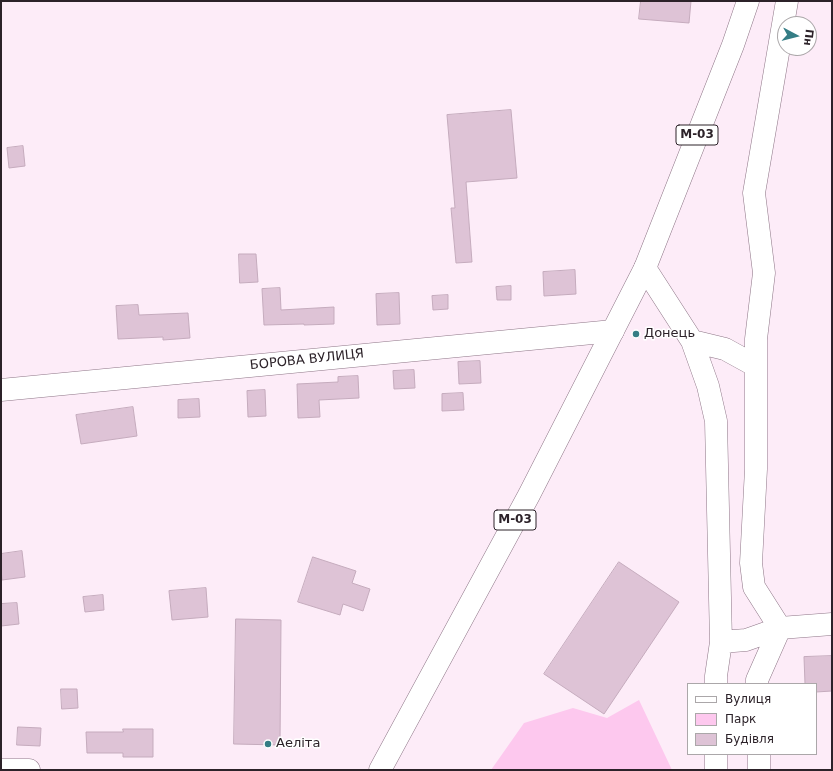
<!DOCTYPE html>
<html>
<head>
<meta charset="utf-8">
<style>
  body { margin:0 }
  #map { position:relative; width:833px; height:771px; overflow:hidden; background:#fdecf8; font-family:"DejaVu Sans",sans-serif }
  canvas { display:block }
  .frame { position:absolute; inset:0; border:2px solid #2c2229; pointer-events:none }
  .legend { position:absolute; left:687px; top:683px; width:130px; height:72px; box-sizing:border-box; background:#fff; border:1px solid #aba7a9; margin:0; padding:5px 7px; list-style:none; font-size:12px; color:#2c2229 }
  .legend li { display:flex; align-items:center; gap:8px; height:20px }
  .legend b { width:20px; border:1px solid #aba7a9 }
  .north { position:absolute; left:777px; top:16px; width:40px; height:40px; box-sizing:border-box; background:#fff; border:1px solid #aba7a9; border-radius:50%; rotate:97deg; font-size:11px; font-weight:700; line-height:16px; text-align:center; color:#2c2229 }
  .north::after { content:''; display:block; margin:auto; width:14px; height:18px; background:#357d85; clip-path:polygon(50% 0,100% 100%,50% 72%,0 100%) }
</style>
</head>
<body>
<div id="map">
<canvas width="833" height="771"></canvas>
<div class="frame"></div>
<ul class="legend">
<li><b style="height:5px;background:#fff"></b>Вулиця</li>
<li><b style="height:11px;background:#fdc8ee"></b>Парк</li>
<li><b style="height:11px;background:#dec3d6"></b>Будівля</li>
</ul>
<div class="north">Пн</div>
</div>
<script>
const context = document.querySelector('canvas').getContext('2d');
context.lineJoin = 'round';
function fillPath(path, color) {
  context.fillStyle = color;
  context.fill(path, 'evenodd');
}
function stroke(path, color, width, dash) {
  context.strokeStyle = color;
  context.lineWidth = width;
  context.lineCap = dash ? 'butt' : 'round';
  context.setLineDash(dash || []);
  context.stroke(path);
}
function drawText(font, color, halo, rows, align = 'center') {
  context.font = font + ' "DejaVu Sans",sans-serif';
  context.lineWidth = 3;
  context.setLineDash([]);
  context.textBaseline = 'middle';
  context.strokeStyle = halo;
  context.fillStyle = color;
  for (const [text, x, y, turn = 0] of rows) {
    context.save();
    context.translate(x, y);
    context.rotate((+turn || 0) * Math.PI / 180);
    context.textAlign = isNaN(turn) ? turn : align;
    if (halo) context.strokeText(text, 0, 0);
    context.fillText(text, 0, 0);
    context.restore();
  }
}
fillPath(new Path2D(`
  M 639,700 L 672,770 L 491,770 L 524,723 L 573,708 L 607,718 Z`), '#fdc8ee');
const building = new Path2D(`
  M 641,1 L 691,1 L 689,23 L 639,19 Z
  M 511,110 L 517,178 L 466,182 L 472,262 L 456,263 L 451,208 L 455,208 L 447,115 Z
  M 23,146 L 25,166 L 9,168 L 7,148 Z
  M 239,254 L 256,254 L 258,282 L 240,283 Z
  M 575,270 L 576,294 L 544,296 L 543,272 Z
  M 511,286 L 511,300 L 497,300 L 496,287 Z
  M 280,288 L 281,310 L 334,307 L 334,324 L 304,325 L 304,324 L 264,325 L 262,289 Z
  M 399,293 L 400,324 L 377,325 L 376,294 Z
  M 448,295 L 448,309 L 433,310 L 432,296 Z
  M 138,305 L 139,315 L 188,313 L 190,338 L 163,340 L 163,337 L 118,339 L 116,306 Z
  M 480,361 L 481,383 L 459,384 L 458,362 Z
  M 414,370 L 415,388 L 394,389 L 393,371 Z
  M 358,376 L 359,398 L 319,400 L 320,417 L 298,418 L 297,384 L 338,382 L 338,377 Z
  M 265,390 L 266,416 L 248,417 L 247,391 Z
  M 463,393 L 464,410 L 442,411 L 442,394 Z
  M 199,399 L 200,417 L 178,418 L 178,400 Z
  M 133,407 L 137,436 L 81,444 L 76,415 Z
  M 22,551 L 25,577 L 2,580 L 1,570 L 1,554 Z
  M 313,557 L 356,571 L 352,583 L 370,589 L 363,611 L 343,604 L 340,615 L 298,602 Z
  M 619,562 L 679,602 L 604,714 L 544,674 Z
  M 206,588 L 208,617 L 172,620 L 169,591 Z
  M 103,595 L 104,610 L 85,612 L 83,597 Z
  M 17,603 L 19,624 L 1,626 L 1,604 Z
  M 236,619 L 281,620 L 280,745 L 234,744 Z
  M 832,656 L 832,691 L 816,692 L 816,684 L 805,684 L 804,657 Z
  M 61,689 L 77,689 L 78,708 L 62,709 Z
  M 18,727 L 41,728 L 40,746 L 17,745 Z
  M 123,729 L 153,729 L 153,757 L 123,757 L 123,753 L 87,753 L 86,732 L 123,732 Z`);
fillPath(building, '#dec3d6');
stroke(building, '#c5abbd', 1);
const minor = new Path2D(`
  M 645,268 L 692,341 L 708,386 L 716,421 L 721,642 L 716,676 L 716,684
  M 692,341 L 725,349 L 756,366
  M 1,390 L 613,331
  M 721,642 L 746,640 L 780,628 L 832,624
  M 757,684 L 757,680 L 780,628 L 754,587 L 751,563 L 756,469 L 756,339 L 764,273 L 754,193 L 787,1
  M 716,754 L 716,770
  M 759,754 L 759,770
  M 1,770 L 29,770`);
const highway = new Path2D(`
  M 380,770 L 529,495 L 645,268 L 733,45 L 748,1`);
stroke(minor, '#8e7687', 23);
stroke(highway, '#8e7687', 23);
stroke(minor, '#fff', 22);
stroke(highway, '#fff', 22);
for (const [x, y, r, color] of [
  [636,334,4,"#357d85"],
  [268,744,4,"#357d85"]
]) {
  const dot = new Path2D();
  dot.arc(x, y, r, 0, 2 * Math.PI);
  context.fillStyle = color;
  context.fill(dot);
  stroke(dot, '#fff', 1.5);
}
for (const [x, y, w] of [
  [697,135,42],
  [515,520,42]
]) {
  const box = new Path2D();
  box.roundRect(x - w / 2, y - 10, w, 20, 3);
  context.fillStyle = '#fff';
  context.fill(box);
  stroke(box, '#2c2229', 1);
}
drawText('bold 12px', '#2c2229', null, [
  ["М-03",697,135],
  ["М-03",515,520]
]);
drawText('13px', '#2c2229', '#fff', [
  ["Донець",644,334],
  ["Аеліта",276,744]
], 'left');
drawText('13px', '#2c2229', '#fff', [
  ["БОРОВА ВУЛИЦЯ",307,360,-6]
]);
</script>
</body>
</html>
